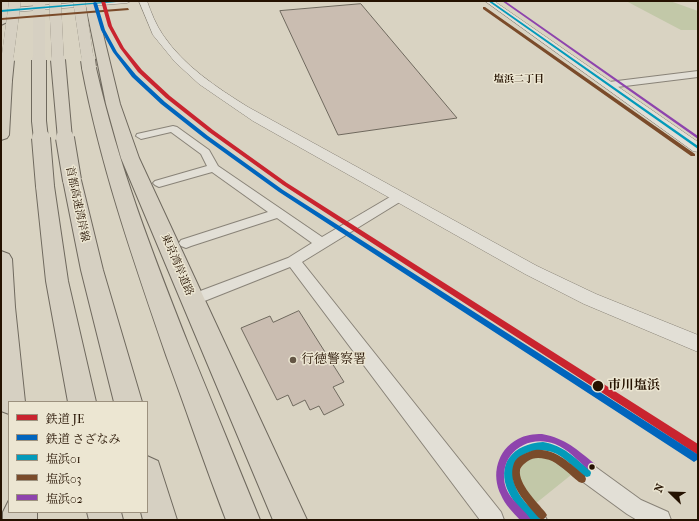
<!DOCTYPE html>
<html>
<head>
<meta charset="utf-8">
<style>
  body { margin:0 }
  #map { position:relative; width:699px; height:521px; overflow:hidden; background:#d9d3c2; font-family:"IM FELL French Canon","Noto Serif JP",serif }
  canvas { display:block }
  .frame { position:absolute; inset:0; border:2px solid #251201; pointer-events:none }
  .legend { position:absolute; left:8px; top:401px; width:140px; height:112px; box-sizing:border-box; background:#ece6d2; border:1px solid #9c917e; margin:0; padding:5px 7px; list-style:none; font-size:12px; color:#251201 }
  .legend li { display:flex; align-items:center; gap:8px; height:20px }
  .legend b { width:20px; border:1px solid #9c917e }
  .north { position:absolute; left:651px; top:473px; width:40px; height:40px; -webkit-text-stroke:3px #ece6d2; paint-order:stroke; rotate:293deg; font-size:11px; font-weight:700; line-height:16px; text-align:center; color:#251201 }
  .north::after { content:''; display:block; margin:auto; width:14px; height:18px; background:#251201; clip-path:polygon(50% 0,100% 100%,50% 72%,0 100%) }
</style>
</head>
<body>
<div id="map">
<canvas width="699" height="521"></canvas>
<div class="frame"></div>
<ul class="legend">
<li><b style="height:5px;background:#c9242f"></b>鉄道 JE</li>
<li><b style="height:5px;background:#0065bd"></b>鉄道 さざなみ</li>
<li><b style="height:5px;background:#049aba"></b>塩浜01</li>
<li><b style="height:5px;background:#7a4b2a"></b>塩浜03</li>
<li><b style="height:5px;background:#8e44ad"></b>塩浜02</li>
</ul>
<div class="north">N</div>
</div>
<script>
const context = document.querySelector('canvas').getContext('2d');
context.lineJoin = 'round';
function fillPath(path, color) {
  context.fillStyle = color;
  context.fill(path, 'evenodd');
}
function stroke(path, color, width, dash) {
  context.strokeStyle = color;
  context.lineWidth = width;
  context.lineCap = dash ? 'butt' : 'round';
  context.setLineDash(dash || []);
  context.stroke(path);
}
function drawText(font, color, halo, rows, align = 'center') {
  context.font = font + ' "IM FELL French Canon","Noto Serif JP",serif';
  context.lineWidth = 3;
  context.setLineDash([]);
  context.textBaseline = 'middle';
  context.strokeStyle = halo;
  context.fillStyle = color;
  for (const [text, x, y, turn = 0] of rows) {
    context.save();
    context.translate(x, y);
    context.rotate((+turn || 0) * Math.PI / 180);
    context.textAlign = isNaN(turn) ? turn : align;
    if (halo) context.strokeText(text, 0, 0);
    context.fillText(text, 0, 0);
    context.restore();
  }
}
fillPath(new Path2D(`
  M 626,1 L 670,1 L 698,11 L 698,30 L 681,30 Z
  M 542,456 L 555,461 L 571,475 L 535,504 C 525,492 509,470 530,459 C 533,457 538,457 542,456 Z`), '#c2c8a8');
const building = new Path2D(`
  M 361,4 L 457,118 L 338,135 L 280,11 Z
  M 299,311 L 344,382 L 333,387 L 344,405 L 324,415 L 319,406 L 310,410 L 305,400 L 293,406 L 288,395 L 277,400 L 241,328 L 270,316 L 273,322 Z`);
fillPath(building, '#cabdb1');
stroke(building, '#6f695e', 1);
const minor = new Path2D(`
  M 698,71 L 698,77 L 609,88 L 605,85 L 609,82 Z
  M 173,126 L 177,127 L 209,150 L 218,166 L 322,237 L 395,194 L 403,194 L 405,197 L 403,200 L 302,262 L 501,512 L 504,520 L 480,520 L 290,267 L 197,304 L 192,306 L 187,304 L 184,300 L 187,296 L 288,258 L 312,243 L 277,218 L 191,246 L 186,248 L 181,246 L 179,243 L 181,240 L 268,212 L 212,172 L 159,187 L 155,185 L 153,183 L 155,181 L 207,166 L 201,154 L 171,132 L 141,139 L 136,136 L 137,134 Z
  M 538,436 L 561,442 L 641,500 L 668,512 L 671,520 L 637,520 L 627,514 L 549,457 C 540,454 532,453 525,459 C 503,479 540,503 547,520 L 522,520 C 513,510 505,499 500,486 C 491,460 513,437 538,436 Z`);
const tertiary = new Path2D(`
  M 97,1 L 131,1 L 127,3 L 1,13 L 1,9 Z
  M 139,1 L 147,1 C 151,12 156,25 163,35 C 184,66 216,87 248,107 L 537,266 L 596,294 L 698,335 L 698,352 L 584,304 L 525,274 L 253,121 L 199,84 L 175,62 L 153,35 Z
  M 485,1 L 494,1 L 698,142 L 698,152 L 693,151 Z`);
const trunk = new Path2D(`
  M 1,1 L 10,1 L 7,22 L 1,25 Z
  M 85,1 L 95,1 L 120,104 L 139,158 L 307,520 L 273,520 L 121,158 L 106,104 Z
  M 89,64 L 94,65 L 96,68 C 118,164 153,255 189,346 C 213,404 236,462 260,520 L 226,520 C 205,466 187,412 167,358 C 134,262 101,168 82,68 L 84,65 Z
  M 5,76 L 10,77 L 12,80 L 9,135 L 7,138 L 1,140 L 1,77 Z
  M 1,251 L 9,254 L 12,259 L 15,307 L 25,402 L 9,402 L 9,414 L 1,411 Z
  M 9,500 L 9,512 L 37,512 L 37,520 L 3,520 L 3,512 Z`);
const motorway = new Path2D(`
  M 72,174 L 78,176 L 81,180 L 103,270 L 142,402 L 114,402 L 81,270 L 63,180 L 66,176 Z
  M 45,180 L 52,182 L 54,186 L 68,281 L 96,402 L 68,402 L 46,281 L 36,186 L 38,182 Z
  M 147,456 L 158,461 L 177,520 L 143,520 L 141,512 L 147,512 Z
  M 87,512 L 121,512 L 123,520 L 89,520 Z`);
stroke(minor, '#898378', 2);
stroke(tertiary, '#898378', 1);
stroke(trunk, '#6f695e', 2);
stroke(motorway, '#6f695e', 2);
fillPath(minor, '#e2dfd6');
fillPath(tertiary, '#e2dfd6');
fillPath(trunk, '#d6d0c2');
fillPath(motorway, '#d6d0c2');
const trunkBridgeFar1 = new Path2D(`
  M 79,1 L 88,61
  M 7,61 L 15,1`);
const trunkBridge = new Path2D(`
  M 88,60 L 89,67
  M 5,80 L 7,60`);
const motorwayBridgeFar2 = new Path2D(`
  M 39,1 L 39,61
  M 55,1 L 58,61`);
const motorwayBridgeFar1 = new Path2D(`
  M 39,60 L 39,121 L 41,139
  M 58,60 L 65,139`);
const motorwayBridge = new Path2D(`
  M 41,138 L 45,186
  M 65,138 L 72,180`);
stroke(trunkBridgeFar1, '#6f695e', 12, []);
stroke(trunkBridge, '#6f695e', 16, []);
stroke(motorwayBridgeFar2, '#6f695e', 12, []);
stroke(motorwayBridgeFar1, '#6f695e', 16, []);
stroke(motorwayBridge, '#6f695e', 20, []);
stroke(trunkBridgeFar1, '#d6d0c2', 12);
stroke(trunkBridge, '#d6d0c2', 14);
stroke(motorwayBridgeFar2, '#d6d0c2', 12);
stroke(motorwayBridgeFar1, '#d6d0c2', 14);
stroke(motorwayBridge, '#d6d0c2', 18);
fillPath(new Path2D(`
  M 116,1 L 128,1 L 1,12 L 1,10 Z
  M 488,1 L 491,1 L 698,146 L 698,149 Z
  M 543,442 C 565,446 573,457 590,470 L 591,473 L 590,476 L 587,477 L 584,476 C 574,468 564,456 552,452 C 529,445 506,460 515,485 C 519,498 531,508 539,517 L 541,520 L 530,520 C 522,512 514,503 509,493 C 495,464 513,444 543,442 Z`), '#049aba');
fillPath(new Path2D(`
  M 483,7 L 485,7 L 695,154 L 695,156 L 691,156 L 483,9 Z
  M 128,8 L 129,10 L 1,20 L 2,18 Z
  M 535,450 C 556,448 570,464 585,476 L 586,479 L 585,482 L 582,483 L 579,482 C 570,475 562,466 552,461 C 545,458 534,456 528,461 C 525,463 521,466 520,470 C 518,484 537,502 545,512 L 547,515 L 545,518 L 542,520 L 539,518 C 526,503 506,484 514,463 C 517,456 527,452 535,450 Z`), '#7a4b2a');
fillPath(new Path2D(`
  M 502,1 L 505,1 L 698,136 L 698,139 Z
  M 542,434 C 567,439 576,449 595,464 L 596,467 L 595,470 L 592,471 L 589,470 C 578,461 568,449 555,444 C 525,433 496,457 506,488 C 510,499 522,508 529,517 L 531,520 L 520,520 C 513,512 505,505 501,495 C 491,475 497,450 518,439 C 525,435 534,434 542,434 Z`), '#8e44ad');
fillPath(new Path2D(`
  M 101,1 L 105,1 L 112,26 L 124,48 L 142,70 L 170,96 L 213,130 L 287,183 L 698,444 L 698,455 L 283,185 L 209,132 L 166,98 L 138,72 L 120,48 L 108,26 Z`), '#c9242f');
fillPath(new Path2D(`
  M 95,2 L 97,3 L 105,30 L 117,52 L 136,75 L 165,102 L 208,136 L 283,190 L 697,454 L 697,460 L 694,462 L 691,460 L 279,192 L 204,138 L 161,104 L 132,77 L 113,52 L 101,30 L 93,3 Z`), '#0065bd');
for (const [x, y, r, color] of [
  [293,360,4,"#645645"],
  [598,386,6,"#251201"],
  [592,467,3.5,"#251201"]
]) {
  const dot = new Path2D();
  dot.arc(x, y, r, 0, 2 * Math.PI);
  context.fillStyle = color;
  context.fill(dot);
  stroke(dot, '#ece6d2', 1.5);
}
drawText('bold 10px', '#251201', '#ece6d2', [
  ["塩浜二丁目",519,80]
]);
drawText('11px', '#251201', '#ece6d2', [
  ["首都高速湾岸線",77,204,78],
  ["東京湾岸道路",177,265,67]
]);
drawText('13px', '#251201', '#ece6d2', [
  ["行徳警察署",301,360]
], 'left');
drawText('bold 13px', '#251201', '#ece6d2', [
  ["市川塩浜",608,386]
], 'left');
</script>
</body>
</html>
